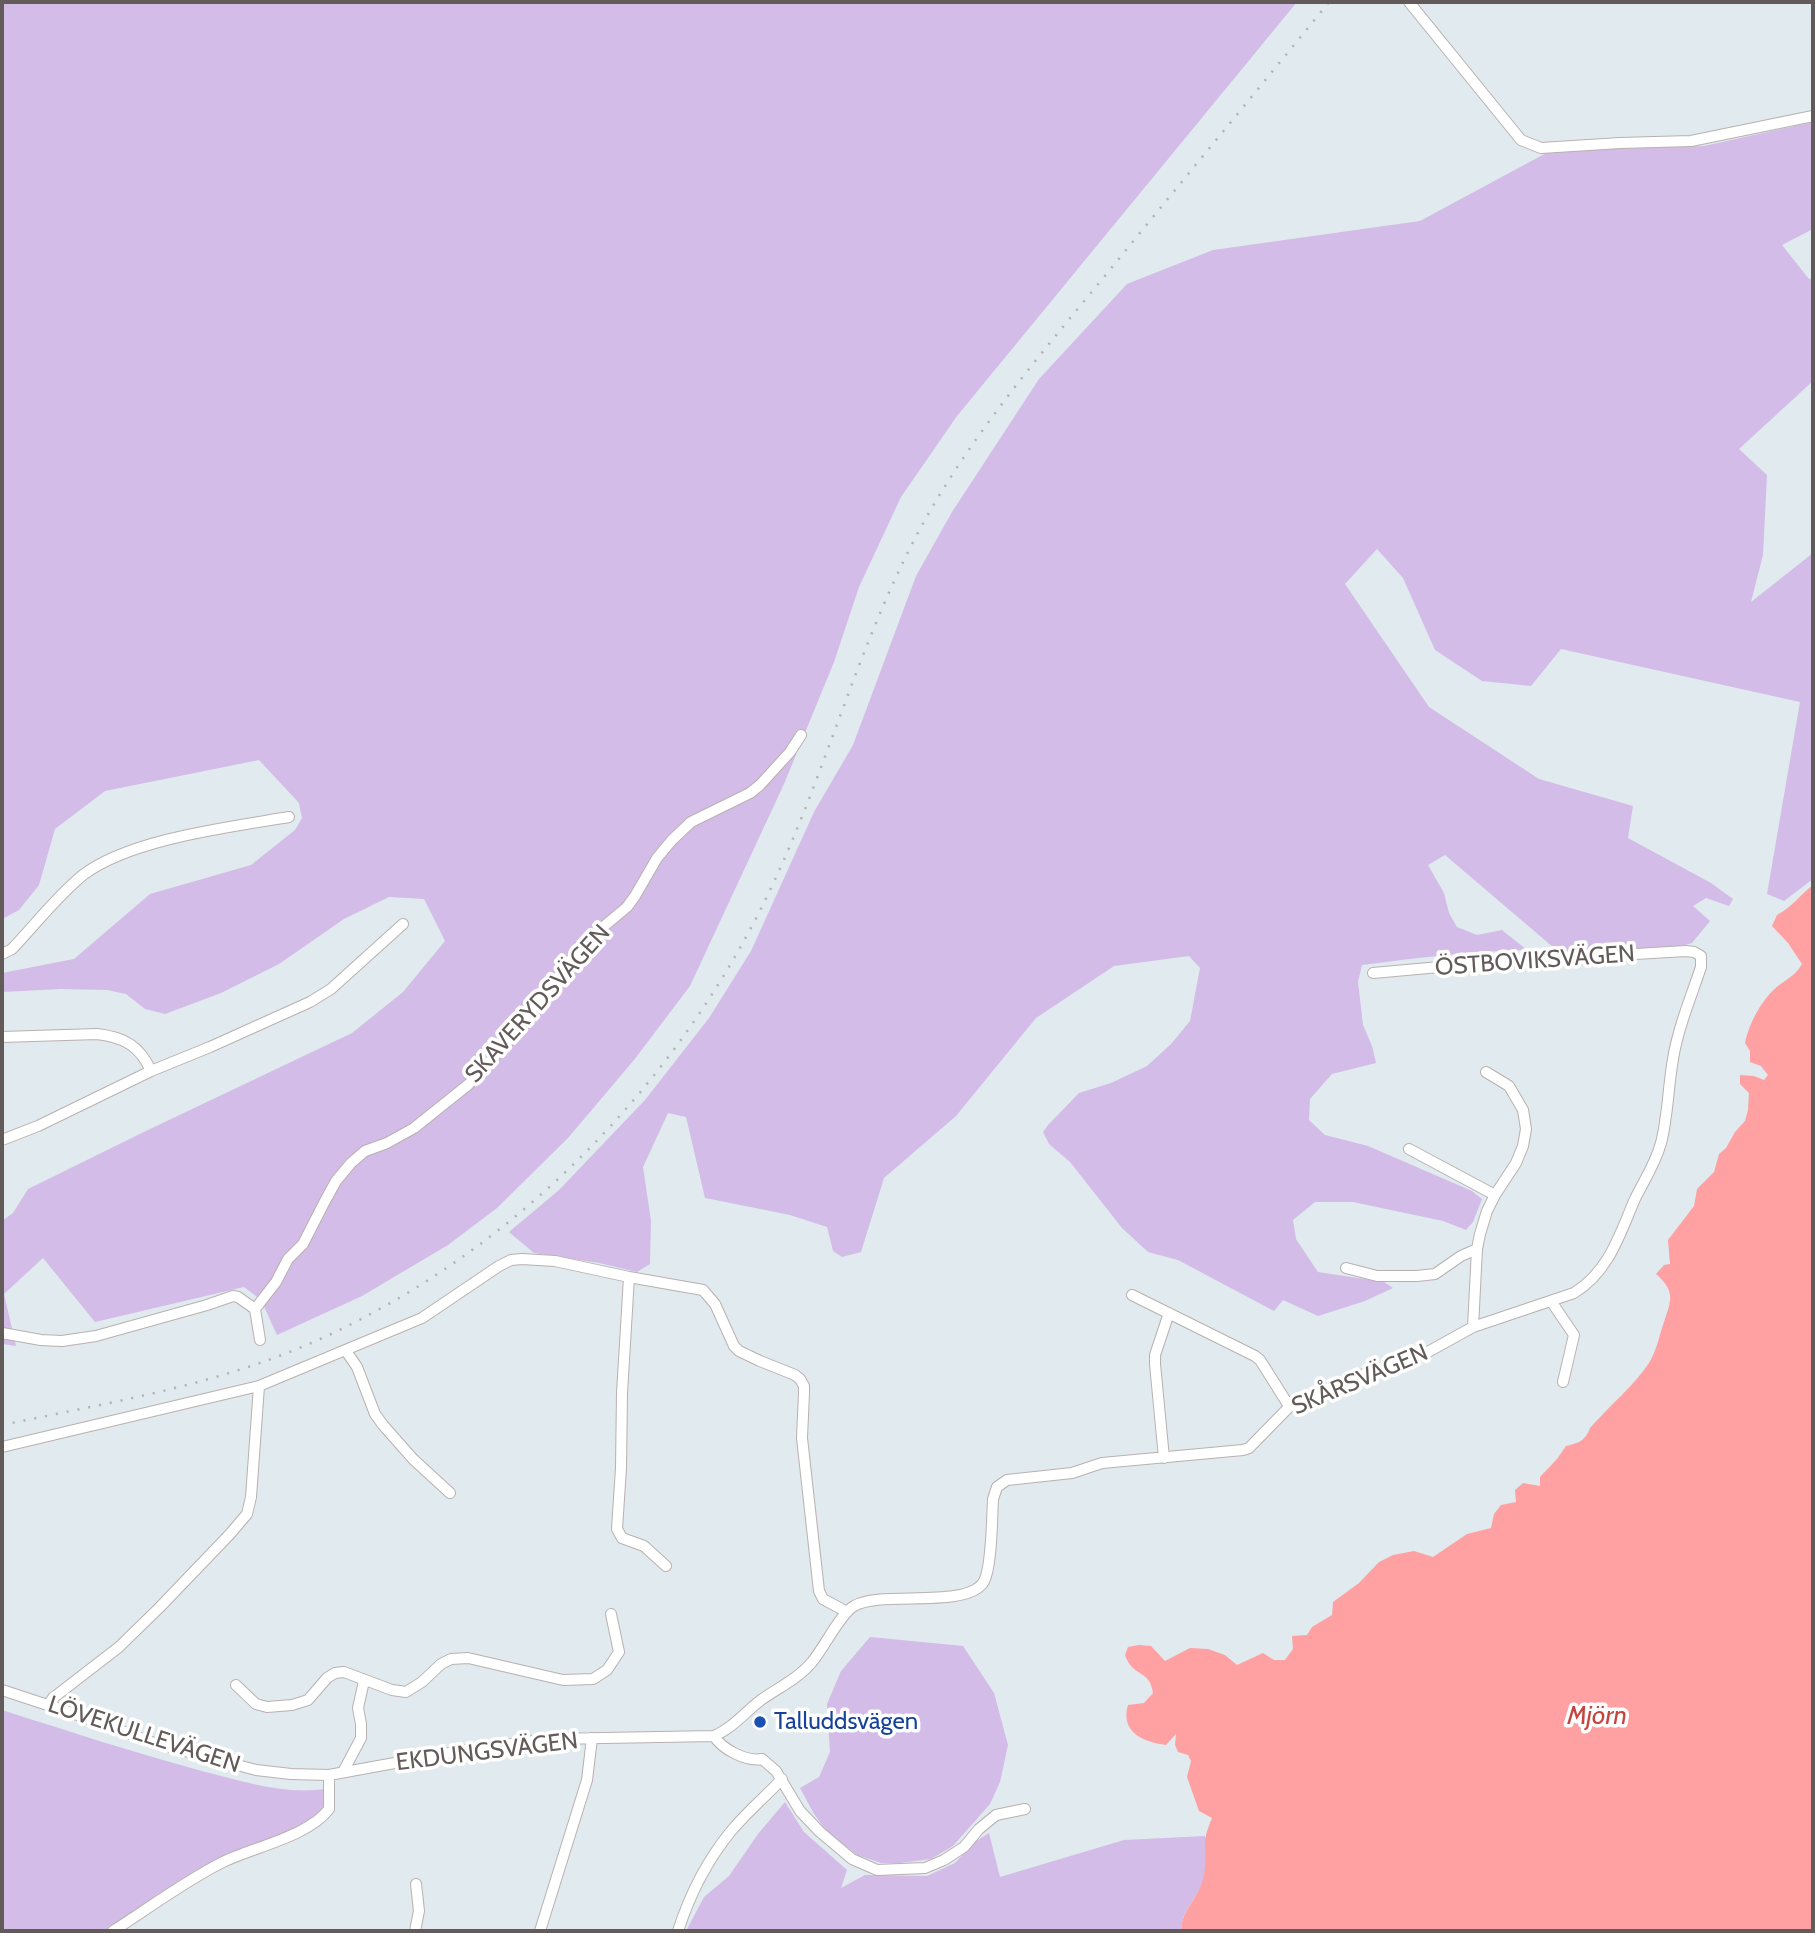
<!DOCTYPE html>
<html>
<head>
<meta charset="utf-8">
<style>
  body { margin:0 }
  #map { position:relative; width:1815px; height:1933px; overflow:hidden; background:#e1eaee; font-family:Cabin,sans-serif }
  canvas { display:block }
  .frame { position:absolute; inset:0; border:4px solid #635b5a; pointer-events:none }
</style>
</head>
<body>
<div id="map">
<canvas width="1815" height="1933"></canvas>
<div class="frame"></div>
</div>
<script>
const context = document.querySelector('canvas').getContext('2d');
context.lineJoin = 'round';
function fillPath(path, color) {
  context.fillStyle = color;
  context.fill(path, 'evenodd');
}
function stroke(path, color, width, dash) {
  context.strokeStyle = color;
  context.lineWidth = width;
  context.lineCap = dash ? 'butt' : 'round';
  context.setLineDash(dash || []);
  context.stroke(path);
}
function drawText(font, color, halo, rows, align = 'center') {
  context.font = font + ' Cabin,sans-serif';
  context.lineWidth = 7;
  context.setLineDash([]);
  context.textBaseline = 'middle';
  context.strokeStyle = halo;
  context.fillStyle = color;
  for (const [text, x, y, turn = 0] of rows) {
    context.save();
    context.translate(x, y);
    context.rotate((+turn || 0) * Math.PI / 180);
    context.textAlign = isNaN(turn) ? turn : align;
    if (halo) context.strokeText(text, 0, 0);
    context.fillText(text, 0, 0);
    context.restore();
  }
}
fillPath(new Path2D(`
  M 2,2 L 1297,2 L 957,416 L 901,497 L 859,587 L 834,662 L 784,784 L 690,986 L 634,1060 L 568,1138 L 497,1208 L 448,1245 L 362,1296 L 277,1335 L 261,1300 L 244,1287 L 95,1322 L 43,1258 L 4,1294 L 16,1346 L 2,1344 L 2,1221 L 13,1213 L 28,1189 L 148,1130 L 352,1033 L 403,992 L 445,941 L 424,899 L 389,897 L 344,919 L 279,964 L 221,993 L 165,1014 L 145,1009 L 126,994 L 107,990 L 61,989 L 2,992 L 2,973 L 74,959 L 150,894 L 251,865 L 295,830 L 302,818 L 299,803 L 259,760 L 105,791 L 55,829 L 39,885 L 19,910 L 2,919 Z
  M 1813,122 L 1813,229 L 1782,245 L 1809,279 L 1813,278 L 1813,381 L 1739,449 L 1767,475 L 1763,555 L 1751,602 L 1813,553 L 1813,879 L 1784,901 L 1767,894 L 1800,702 L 1561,649 L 1531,686 L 1482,681 L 1435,650 L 1403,578 L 1377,549 L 1345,584 L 1429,707 L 1539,779 L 1633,806 L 1628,838 L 1711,883 L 1733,899 L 1729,906 L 1706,898 L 1693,906 L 1710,921 L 1692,943 L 1682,946 L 1560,953 L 1445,855 L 1428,865 L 1444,893 L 1449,913 L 1457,927 L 1477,935 L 1502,930 L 1527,950 C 1471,951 1417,958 1362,965 L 1358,982 L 1363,1025 L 1372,1046 L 1376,1063 L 1332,1074 L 1310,1099 L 1309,1120 L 1325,1135 L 1368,1146 L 1472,1191 L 1482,1199 L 1473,1222 L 1466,1230 L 1443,1221 L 1353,1202 L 1315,1202 L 1293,1220 L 1296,1239 L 1318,1272 L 1384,1282 L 1393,1288 L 1365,1301 L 1318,1316 L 1283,1300 L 1274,1311 L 1178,1260 L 1148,1252 L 1122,1228 L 1070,1162 L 1049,1144 L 1043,1132 L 1048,1125 L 1079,1093 L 1111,1083 L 1147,1066 L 1171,1044 L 1190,1021 L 1200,968 L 1189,956 L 1114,966 L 1036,1018 L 956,1116 L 884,1178 L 861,1252 L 842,1257 L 833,1251 L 827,1227 L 790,1215 L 705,1198 L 686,1117 L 668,1113 L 643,1167 L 651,1221 L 650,1264 L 637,1272 L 599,1263 L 534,1253 L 509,1232 L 559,1190 L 645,1100 L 709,1018 L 751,951 L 814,812 L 853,745 L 916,576 L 952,512 L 1039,379 L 1127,284 L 1213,250 L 1420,221 L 1550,151 L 1704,146 Z
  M 870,1637 L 963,1646 L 994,1693 L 1008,1745 L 1000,1782 L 990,1804 L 953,1846 L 931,1859 L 900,1863 L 881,1863 L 857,1855 L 828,1833 L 814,1814 L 800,1788 L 819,1777 L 830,1752 L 827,1704 L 841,1671 Z
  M 2,1710 C 68,1731 135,1753 202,1771 C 241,1781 284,1795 324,1789 L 326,1793 L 324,1805 L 319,1815 L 299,1827 L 199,1871 L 104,1931 L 2,1931 Z
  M 785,1802 L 804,1832 L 847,1870 L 841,1888 L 865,1875 L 927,1876 L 955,1863 L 975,1842 L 989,1833 L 1000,1877 L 1124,1840 L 1205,1836 C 1206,1851 1207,1867 1203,1881 C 1198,1898 1179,1913 1182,1931 L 686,1931 L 704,1897 L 729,1876 L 758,1834 Z`), '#d3bce7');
fillPath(new Path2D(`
  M 1813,885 L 1813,1931 L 1182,1931 C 1179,1915 1196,1900 1201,1885 C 1207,1870 1205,1855 1205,1840 C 1206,1833 1209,1825 1212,1818 L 1199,1811 L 1187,1777 L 1191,1761 L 1188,1755 L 1178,1752 L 1175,1745 L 1176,1734 L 1166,1745 C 1143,1742 1120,1732 1128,1705 L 1144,1703 L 1153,1693 C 1150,1669 1133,1678 1125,1655 L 1128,1647 L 1139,1645 L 1151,1646 L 1165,1661 L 1190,1648 L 1208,1649 L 1225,1655 L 1237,1665 L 1263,1653 L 1274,1660 L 1285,1660 L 1293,1649 L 1292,1636 L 1307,1635 L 1312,1627 L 1332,1615 L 1333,1602 L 1359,1583 L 1379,1562 L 1393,1555 L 1414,1551 L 1433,1557 L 1467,1534 L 1491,1528 L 1494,1514 L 1501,1505 L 1516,1502 L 1515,1490 L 1523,1483 L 1540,1486 L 1540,1477 L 1557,1459 L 1566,1446 C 1579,1443 1585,1441 1590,1428 C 1609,1406 1633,1387 1649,1363 C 1657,1350 1659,1336 1664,1322 C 1672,1299 1675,1291 1656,1274 L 1664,1265 L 1670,1264 L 1668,1240 L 1694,1206 L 1697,1189 L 1714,1172 L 1719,1154 L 1726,1148 L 1735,1132 L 1745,1121 L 1748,1110 L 1749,1093 L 1740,1084 L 1740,1075 L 1754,1076 L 1764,1080 L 1768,1075 L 1761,1066 L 1750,1062 L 1750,1051 L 1745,1043 C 1749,1023 1762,999 1778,986 C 1787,979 1796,975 1802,964 L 1788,943 L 1772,926 L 1777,915 C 1791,908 1800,895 1813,885 Z`), '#ffa0a3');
const minor = new Path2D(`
  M 1409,2 L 1521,140 L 1541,148 L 1620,143 L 1691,141 L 1813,116
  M 2,954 L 12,949 C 35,925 57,896 83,875 C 130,839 230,827 289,817
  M 2,1037 L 97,1034 C 124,1037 140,1046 151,1071
  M 2,1140 L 38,1126 L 151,1071 L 210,1047 L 310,1002 L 331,989 L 403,924
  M 1409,1149 L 1495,1195
  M 1346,1268 L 1377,1276 L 1417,1276 L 1435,1274 L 1461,1256 L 1477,1249
  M 629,1277 L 622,1393 L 621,1468 L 617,1529 L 622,1538 L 644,1546 L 666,1566
  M 1132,1295 L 1255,1356 L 1260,1360 L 1289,1406
  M 1551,1301 L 1574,1335 L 1563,1382
  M 255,1309 L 276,1282 L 288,1259 L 303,1244 L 325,1201 L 336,1181 L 351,1163 L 365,1151 L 387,1143 L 414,1128 L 469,1084 L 521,1027 L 529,1012 L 552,986 L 571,960 L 597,932 L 627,907 L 635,896 L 657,858 L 672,840 L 691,822 L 750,793 L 760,785 L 790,752 L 801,735
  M 1473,1327 L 1477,1249 L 1480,1234 L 1487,1211 L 1495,1195 L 1516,1163 L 1523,1146 L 1526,1129 L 1523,1110 L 1509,1086 L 1486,1072
  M 2,1333 L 41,1340 L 62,1341 L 96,1336 L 207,1305 L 233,1296 L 238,1297 L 255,1309 L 260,1340
  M 346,1351 L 357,1367 L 375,1414 L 383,1425 L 413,1459 L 450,1493
  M 2,1447 L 259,1386
  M 1164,1458 L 1155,1364 L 1155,1355 L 1169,1313
  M 236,1685 L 256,1704 L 267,1707 L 292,1705 L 308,1700 L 327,1678 L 335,1673 L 344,1672 L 392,1690 L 406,1692 L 422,1682 L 441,1664 L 451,1659 L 468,1658 L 563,1680 L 593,1679 L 607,1670 L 619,1652 L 611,1614
  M 2,1690 L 93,1720 L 151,1742 L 256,1770 L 291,1774 L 329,1775 L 466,1750 L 549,1739 L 714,1736 C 733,1728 745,1712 761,1700 C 778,1688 799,1678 812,1662 C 824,1648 840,1614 854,1606 C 880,1590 964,1609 983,1583 C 992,1570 992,1516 993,1499 L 997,1487 L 1007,1480 L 1072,1473 L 1102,1463 L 1243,1450 L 1249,1448 L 1293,1403 L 1347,1380 L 1426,1353 L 1473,1327 L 1574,1293 C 1608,1272 1619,1237 1634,1201 C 1643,1182 1655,1165 1661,1143 C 1668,1116 1668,1087 1673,1059 C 1678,1028 1691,997 1701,967 L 1701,956 L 1694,952 L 1686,951 L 1484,963 L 1373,973
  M 48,1705 L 53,1698 L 119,1647 L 160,1607 L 230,1534 L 247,1514 L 251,1497 L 259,1386 L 422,1318 L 499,1266 L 511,1260 L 522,1259 L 555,1261 L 629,1277 L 703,1290 L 715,1304 L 734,1346 L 739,1351 L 760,1361 L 795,1375 L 800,1379 L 804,1386 L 804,1393 L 802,1438 L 819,1591 L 823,1599 L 847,1612
  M 714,1736 C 722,1749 746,1762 762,1759 L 776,1771 L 800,1811 L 820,1832 L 852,1859 L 877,1870 L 925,1868 L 944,1860 L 964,1847 L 979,1829 L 996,1815 L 1025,1809
  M 343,1772 L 361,1738 L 361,1724 L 358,1708 L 364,1681
  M 113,1931 C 149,1908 185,1881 223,1862 C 254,1847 309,1836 329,1809 L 329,1775
  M 415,1931 L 419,1911 L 416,1884
  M 540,1931 L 587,1780 L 592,1738
  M 678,1931 C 690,1894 707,1860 732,1830 C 747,1812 766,1796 782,1779`);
stroke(minor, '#b8b1af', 12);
stroke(minor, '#fff', 10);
stroke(new Path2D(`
  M 2,1425 C 108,1403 218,1385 318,1340 C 517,1250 679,1083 772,886 C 829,765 861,634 926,518 C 977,428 1044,350 1109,271 C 1182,181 1256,92 1329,2`), '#b3b1b1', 2.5, [2, 9]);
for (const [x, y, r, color] of [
  [760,1722,7,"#1a4fb4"]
]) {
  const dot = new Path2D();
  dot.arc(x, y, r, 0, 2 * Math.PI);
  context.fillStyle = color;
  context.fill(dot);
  stroke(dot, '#fff', 2.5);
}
drawText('24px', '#635b5a', '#fff', [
  ["ÖSTBOVIKSVÄGEN",1535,961,-4],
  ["SKAVERYDSVÄGEN",538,1004,-48],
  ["SKÅRSVÄGEN",1360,1380,-23],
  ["LÖVEKULLEVÄGEN",144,1735,18],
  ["EKDUNGSVÄGEN",487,1752,-7]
]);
drawText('24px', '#164399', '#fff', [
  ["Talluddsvägen",774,1722]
], 'left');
drawText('italic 26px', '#c7443e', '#fff', [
  ["Mjörn",1597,1716]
]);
</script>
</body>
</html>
